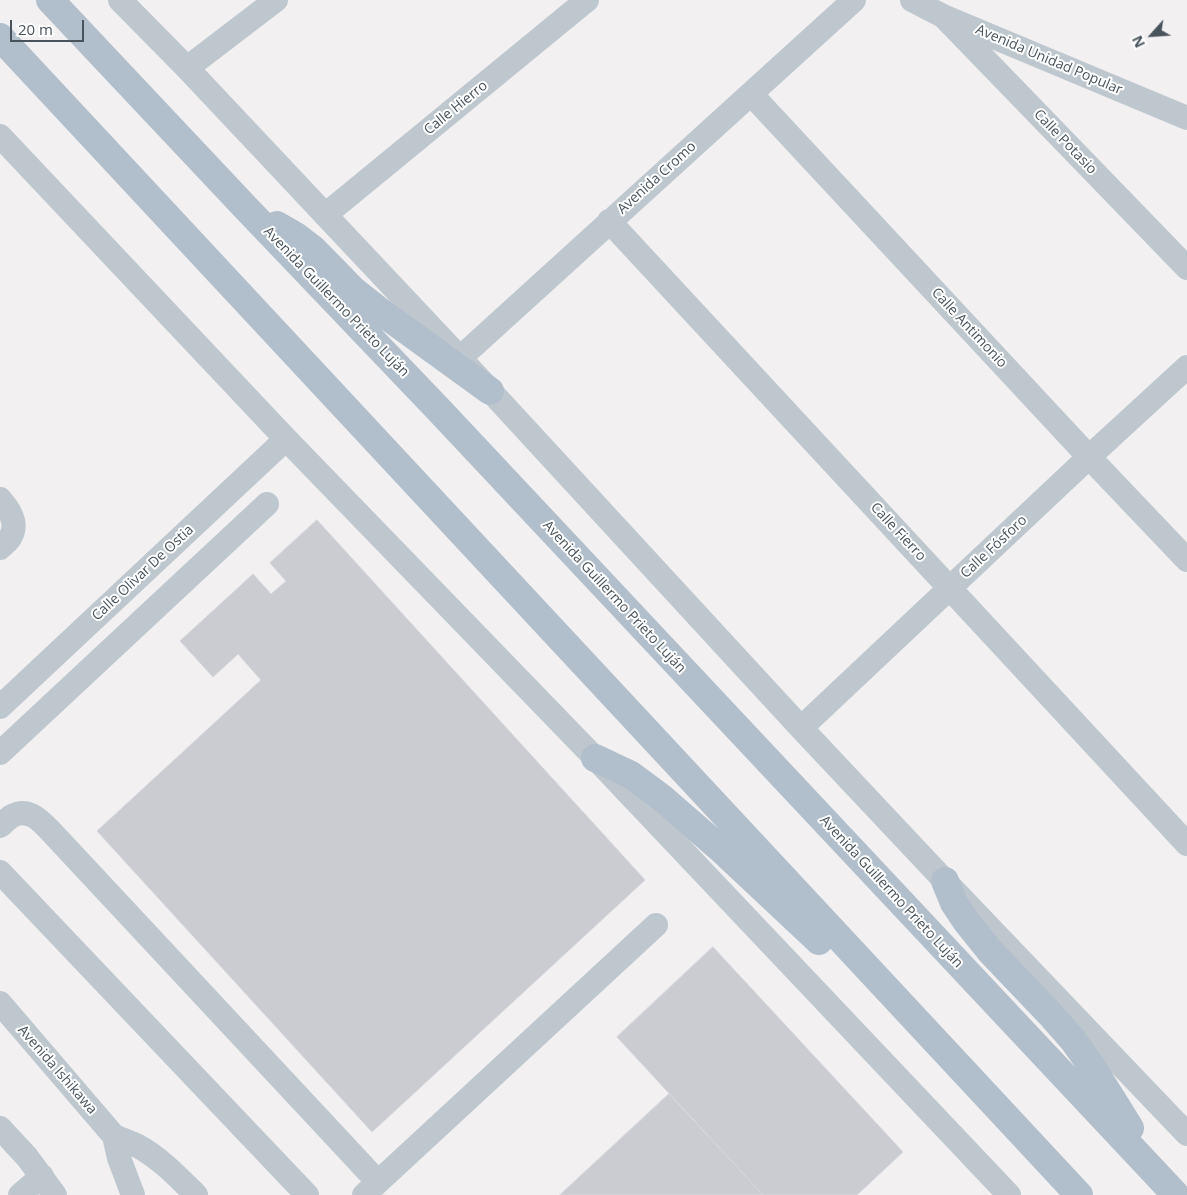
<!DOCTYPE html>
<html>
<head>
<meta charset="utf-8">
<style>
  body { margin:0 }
  #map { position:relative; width:1187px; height:1195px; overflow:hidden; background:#f2f0f0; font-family:"Open Sans",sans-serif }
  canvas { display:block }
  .north { position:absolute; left:1127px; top:10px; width:50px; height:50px; -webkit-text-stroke:4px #fff; paint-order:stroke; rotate:244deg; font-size:14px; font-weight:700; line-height:20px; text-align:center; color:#49535c }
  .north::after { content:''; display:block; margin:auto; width:18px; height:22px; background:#49535c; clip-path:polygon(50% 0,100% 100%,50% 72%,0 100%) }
  .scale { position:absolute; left:10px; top:20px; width:74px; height:22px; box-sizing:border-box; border:2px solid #49535c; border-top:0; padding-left:6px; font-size:15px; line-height:18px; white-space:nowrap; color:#49535c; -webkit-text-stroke:4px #fff; paint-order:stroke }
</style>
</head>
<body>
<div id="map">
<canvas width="1187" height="1195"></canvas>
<div class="north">N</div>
<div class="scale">20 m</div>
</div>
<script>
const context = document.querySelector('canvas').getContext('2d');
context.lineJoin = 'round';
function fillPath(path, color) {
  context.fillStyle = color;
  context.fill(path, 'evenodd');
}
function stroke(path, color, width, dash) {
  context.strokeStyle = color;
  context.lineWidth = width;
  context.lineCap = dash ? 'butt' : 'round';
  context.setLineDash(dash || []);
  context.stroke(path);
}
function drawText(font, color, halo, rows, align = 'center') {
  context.font = font + ' "Open Sans",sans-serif';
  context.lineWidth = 4;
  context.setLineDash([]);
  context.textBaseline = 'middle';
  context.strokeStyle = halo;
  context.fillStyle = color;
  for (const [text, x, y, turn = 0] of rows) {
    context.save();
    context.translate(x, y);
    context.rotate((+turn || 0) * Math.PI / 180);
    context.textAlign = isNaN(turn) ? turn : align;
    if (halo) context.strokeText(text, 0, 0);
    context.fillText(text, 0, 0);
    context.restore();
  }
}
const building = new Path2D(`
  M 317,520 L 645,880 L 372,1132 L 97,831 L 261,680 L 238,654 L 213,677 L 180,641 L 253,574 L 271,594 L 286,581 L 270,563 Z
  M 713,947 L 903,1152 L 857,1195 L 763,1195 L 617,1037 Z
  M 669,1094 L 763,1195 L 560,1195 Z`);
fillPath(building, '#caccd2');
stroke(building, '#d4d6db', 1);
stroke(new Path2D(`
  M 120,0 L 187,68 L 460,358 L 801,728 L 945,881 L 1187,1134
  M 912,0 L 943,16 L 1187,118
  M 943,16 L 1187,268
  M 187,68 L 276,0
  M 751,94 L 1089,457 L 1187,560
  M 0,136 L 286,439 L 595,758 L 1009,1195
  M 325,215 L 587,0
  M 609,221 L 1187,844
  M 460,358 C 591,238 723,120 854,0
  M 0,499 C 9,509 18,523 11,536 C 9,541 4,544 0,548
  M 0,707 L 286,439
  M 801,728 L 1089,457 L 1187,367
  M 0,753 L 267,504
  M 0,826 C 4,823 8,818 12,816 C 31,805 46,827 58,839 L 378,1182
  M 0,872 L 307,1195
  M 0,1003 L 114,1136
  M 0,1128 L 27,1157 L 55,1195
  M 20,1195 L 42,1176
  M 133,1195 L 119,1158 L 114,1136 C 121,1139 129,1142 136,1145 C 159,1157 178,1177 196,1195
  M 364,1195 L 656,925`), '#bfc7ce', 24);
stroke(new Path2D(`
  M 50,0 L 245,207 L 439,410 L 1176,1195
  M 0,37 L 1079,1195
  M 277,225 L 296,236 L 313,249 L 353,290 L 377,309 L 490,391
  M 595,758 L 631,775 L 662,798 L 723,851 L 819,941
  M 945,881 L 954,903 L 966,921 L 990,951 L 1051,1015 L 1073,1040 L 1090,1064 L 1130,1128`), '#b1bfcd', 28);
drawText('14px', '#49535c', '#fff', [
  ["Avenida Unidad Popular",1049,60,23],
  ["Calle Hierro",456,108,-39],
  ["Calle Potasio",1065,142,46],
  ["Avenida Cromo",657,178,-42],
  ["Avenida Guillermo Prieto Luján",336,302,46],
  ["Calle Antimonio",969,328,47],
  ["Calle Fierro",898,532,47],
  ["Calle Fósforo",994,547,-43],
  ["Calle Olivar De Ostia",143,573,-43],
  ["Avenida Guillermo Prieto Luján",614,597,47],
  ["Avenida Guillermo Prieto Luján",891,892,47],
  ["Avenida Ishikawa",57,1070,49]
]);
</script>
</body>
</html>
